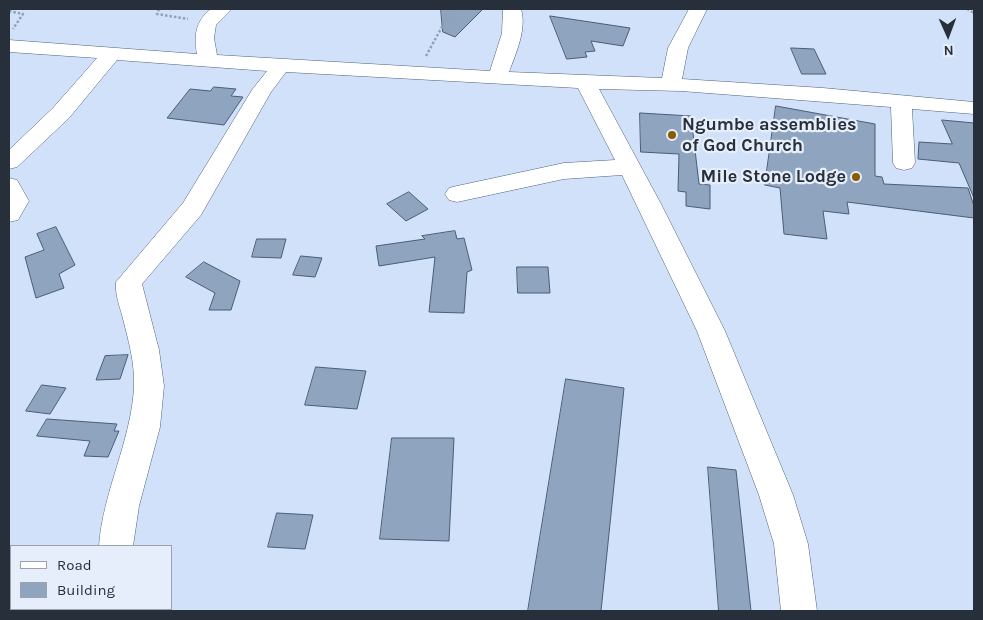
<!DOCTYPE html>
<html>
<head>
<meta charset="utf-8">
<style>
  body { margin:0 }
  #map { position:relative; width:983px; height:620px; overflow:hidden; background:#d0e1f9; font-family:Karla,sans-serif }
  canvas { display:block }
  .frame { position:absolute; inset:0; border:10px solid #262f3a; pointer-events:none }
  .legend { position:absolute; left:10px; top:545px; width:162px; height:65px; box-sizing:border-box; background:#e5eefa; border:1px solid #99a2ad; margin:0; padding:6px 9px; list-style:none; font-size:15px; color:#262f3a }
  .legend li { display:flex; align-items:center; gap:10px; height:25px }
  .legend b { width:25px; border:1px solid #99a2ad }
  .north { position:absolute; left:923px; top:10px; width:50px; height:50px; -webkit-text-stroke:4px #e5eefa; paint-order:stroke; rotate:178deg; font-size:14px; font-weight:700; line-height:20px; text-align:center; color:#262f3a }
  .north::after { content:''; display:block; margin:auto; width:18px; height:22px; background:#262f3a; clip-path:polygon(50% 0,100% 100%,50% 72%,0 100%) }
</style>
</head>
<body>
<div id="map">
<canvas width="983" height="620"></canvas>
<div class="frame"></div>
<ul class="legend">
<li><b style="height:6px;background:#fff"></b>Road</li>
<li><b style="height:14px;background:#8fa4bf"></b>Building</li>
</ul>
<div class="north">N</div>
</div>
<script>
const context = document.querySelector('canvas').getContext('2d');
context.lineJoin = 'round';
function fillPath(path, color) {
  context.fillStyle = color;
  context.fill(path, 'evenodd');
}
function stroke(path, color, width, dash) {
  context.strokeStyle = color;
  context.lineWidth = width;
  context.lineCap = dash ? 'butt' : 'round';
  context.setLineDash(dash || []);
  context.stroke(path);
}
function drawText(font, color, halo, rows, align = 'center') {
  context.font = font + ' Karla,sans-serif';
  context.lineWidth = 4.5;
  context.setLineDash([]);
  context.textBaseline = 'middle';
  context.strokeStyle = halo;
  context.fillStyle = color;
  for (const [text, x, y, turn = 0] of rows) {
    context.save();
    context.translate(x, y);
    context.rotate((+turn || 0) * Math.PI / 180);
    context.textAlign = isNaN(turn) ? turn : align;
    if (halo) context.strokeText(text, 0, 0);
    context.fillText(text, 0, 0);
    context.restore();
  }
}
const building = new Path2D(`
  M 441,9 L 483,9 L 455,37 L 443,32 Z
  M 550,16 L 630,28 L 623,46 L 591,41 L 595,51 L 585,52 L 587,57 L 567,59 Z
  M 791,48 L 814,49 L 826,74 L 802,74 Z
  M 214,87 L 236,89 L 231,96 L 243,97 L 224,125 L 167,118 L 190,89 L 210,91 Z
  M 776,106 L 875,124 L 875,176 L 882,177 L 884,184 L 968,188 L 974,206 L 974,218 L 847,202 L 849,214 L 823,211 L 827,239 L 784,234 L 780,188 L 765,185 Z
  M 640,113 L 691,116 L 699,184 L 710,185 L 710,209 L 686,206 L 686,192 L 678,191 L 679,154 L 641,152 Z
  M 942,120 L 974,123 L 974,198 L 959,163 L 918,159 L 919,142 L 952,144 Z
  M 409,192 L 428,209 L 406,221 L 387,204 Z
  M 56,227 L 75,265 L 59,274 L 64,288 L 36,298 L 25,257 L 44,250 L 37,234 Z
  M 455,231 L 457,239 L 464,238 L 472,270 L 467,272 L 464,313 L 429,312 L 435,257 L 379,266 L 376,246 L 425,239 L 422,236 Z
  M 257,239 L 286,239 L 281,258 L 252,257 Z
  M 301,256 L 322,258 L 315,277 L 293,275 Z
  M 204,262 L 240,281 L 231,310 L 209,310 L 215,293 L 186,277 Z
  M 517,267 L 548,267 L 550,293 L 518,293 Z
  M 128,355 L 120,379 L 96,380 L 105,356 Z
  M 316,367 L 366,371 L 357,409 L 305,405 Z
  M 566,379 L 624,388 L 601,611 L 528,611 Z
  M 42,385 L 66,388 L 50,414 L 26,411 Z
  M 47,419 L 117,424 L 114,431 L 119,431 L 108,457 L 84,456 L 90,441 L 37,436 Z
  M 392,438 L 454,438 L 449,541 L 380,539 Z
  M 708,467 L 736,470 L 751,611 L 719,611 Z
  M 277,513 L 313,515 L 305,549 L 268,547 Z`);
fillPath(building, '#8fa4bf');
stroke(building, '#4a5d77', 1);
const minor = new Path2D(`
  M 211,9 L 232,9 L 216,25 L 214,38 L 217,55 L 490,71 L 502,33 L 503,9 L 521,9 C 527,29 516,53 509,72 L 662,78 L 668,48 L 689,9 L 707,9 L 688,48 L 682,79 L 823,88 L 974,102 L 974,114 L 912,109 L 915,163 L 912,168 L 904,170 L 896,168 L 893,163 L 891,107 L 681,91 L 599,89 L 661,204 L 725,331 L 793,495 L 808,544 L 817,611 L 781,611 L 774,544 L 759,495 L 697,331 L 622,175 L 564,179 L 457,202 L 449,200 L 445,194 L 449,188 L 457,186 L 564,163 L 615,160 L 578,88 L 286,72 L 271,92 L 201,215 L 142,284 L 159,350 L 164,386 L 160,427 L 139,506 L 133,546 L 99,546 C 103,491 131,442 134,387 C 135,362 128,339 122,315 C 119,304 115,294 116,282 L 183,203 L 252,90 L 267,71 L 117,60 L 69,118 L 17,167 L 9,169 L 9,150 L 53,108 L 97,58 L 9,52 L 9,40 L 197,54 C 194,36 195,21 211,9 Z
  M 9,178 L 17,180 L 29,201 L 18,220 L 9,222 Z
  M 94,609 L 130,609 L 129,611 L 93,611 Z`);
stroke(minor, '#4e617b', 1);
stroke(new Path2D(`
  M 159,9 L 157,14 L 188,19
  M 967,9 L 974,13
  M 9,11 L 23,14 L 13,29
  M 426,56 L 443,25 L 456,9`), '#93a1b5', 2.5, [2.5, 2]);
fillPath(minor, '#fff');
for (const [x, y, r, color] of [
  [672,135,5,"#895b00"],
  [856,177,5,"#895b00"]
]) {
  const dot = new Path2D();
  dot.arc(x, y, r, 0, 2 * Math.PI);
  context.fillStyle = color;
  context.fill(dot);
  stroke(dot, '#e5eefa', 2);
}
drawText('bold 18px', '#262f3a', '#e5eefa', [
  ["Ngumbe assemblies",682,125],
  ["of God Church",682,146],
  ["Mile Stone Lodge",846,177,"right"]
], 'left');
</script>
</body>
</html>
